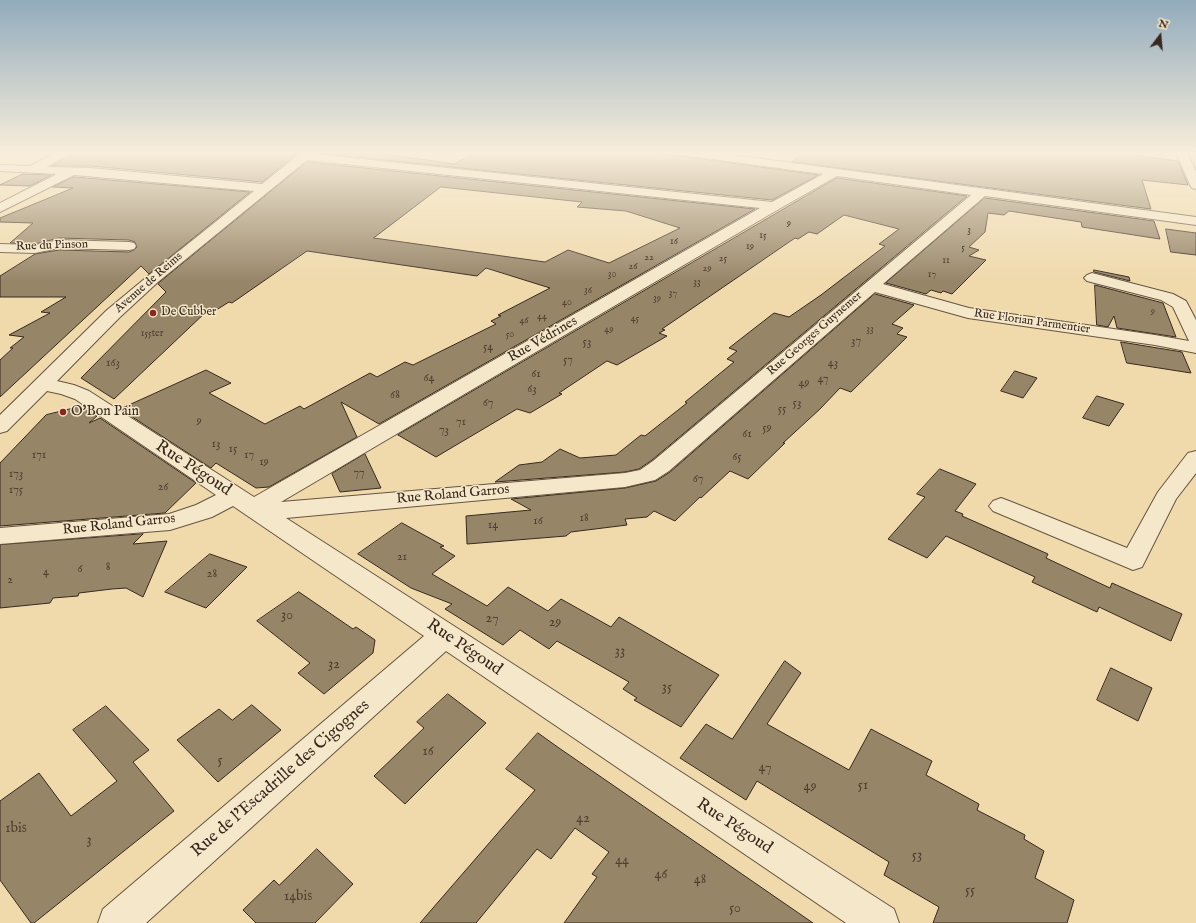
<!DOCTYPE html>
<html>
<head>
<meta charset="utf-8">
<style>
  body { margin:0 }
  #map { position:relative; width:1196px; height:923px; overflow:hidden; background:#f0daac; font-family:"IM FELL English",serif }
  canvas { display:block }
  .north { position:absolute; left:1140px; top:16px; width:40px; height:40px; -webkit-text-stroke:3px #f5e7c9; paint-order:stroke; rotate:16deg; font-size:11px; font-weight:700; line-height:16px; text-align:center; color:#37291f }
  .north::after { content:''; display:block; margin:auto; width:14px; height:18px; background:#37291f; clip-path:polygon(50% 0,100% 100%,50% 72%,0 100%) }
</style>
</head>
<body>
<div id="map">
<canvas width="1196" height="923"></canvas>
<div class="north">N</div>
</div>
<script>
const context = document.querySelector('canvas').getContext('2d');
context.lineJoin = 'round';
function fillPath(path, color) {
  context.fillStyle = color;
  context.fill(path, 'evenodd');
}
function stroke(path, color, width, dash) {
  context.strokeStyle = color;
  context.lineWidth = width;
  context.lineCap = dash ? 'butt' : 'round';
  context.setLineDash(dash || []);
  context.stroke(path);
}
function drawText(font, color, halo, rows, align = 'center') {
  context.font = font + ' "IM FELL English",serif';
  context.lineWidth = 3;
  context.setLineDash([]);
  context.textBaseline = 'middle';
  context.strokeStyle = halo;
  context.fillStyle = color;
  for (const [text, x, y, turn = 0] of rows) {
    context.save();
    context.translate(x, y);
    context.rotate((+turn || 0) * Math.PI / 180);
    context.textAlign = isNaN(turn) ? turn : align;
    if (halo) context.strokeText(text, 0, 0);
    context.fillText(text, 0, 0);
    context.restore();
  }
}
const building = new Path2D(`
  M 77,152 L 299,152 L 262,182 L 91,166 L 52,166 Z
  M 355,152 L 354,153 L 386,154 L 454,164 L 476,152 L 651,152 L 818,175 L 772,200 L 315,153 Z
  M 801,152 L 1139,152 L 1140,156 L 1178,161 L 1188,185 L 1142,180 L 1151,209 L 793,162 Z
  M 307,162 L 755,209 L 379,424 L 341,402 L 357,437 L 269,487 L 256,488 L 216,463 L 211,468 L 120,409 L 206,370 L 231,383 L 209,393 L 265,424 L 300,406 L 304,409 L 370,373 L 377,377 L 405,362 L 413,365 L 496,324 L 491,321 L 501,316 L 498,315 L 550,288 L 486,268 L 477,276 L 307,251 L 232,303 L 229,302 L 213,312 L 207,311 L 114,399 L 81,378 L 166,292 L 158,284 ZM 441,187 L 582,202 L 577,207 L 626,211 L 680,228 L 609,263 L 568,250 L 545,262 L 374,238 Z
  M 23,174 L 51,175 L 30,186 L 0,185 Z
  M 74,177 L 250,192 L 149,274 L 141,266 L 0,397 L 0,360 L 13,348 L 10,348 L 24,337 L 9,335 L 50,313 L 41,312 L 66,297 L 0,297 L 0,276 L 35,254 L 59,250 L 129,252 L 134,250 L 137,247 L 135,242 L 129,240 L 59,238 L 35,244 L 10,243 L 33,223 L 0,222 L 0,218 L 73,188 L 53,187 Z
  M 837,178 L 967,196 L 652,460 L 639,469 L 625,472 L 495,482 L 519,465 L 542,462 L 560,449 L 580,458 L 616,455 L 641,435 L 645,436 L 687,403 L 685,402 L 734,362 L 727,359 L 737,351 L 729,348 L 774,313 L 789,317 L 821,295 L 885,246 L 879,244 L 899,229 L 844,215 L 817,234 L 809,232 L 798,239 L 795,238 L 662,329 L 665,330 L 659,333 L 667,336 L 617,365 L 607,361 L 559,393 L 562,394 L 530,413 L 517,409 L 436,457 L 398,435 Z
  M 985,198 L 1154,221 L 1160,239 L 1082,227 L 1081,222 L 1009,211 L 1004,215 L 988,213 L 985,232 L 969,247 L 979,250 L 969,256 L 986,260 L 952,294 L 943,291 L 941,293 L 931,290 L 926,294 L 886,283 Z
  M 1166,229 L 1196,233 L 1196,255 L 1171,252 Z
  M 1094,270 L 1129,277 L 1130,281 L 1094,272 Z
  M 1095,285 L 1163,303 L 1176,337 L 1117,328 L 1114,316 L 1108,327 L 1097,325 Z
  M 875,294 L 914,305 L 892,324 L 903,328 L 897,334 L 907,337 L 851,392 L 840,388 L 820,409 L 783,443 L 785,443 L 748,479 L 730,471 L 701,498 L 700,497 L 675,521 L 654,511 L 647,517 L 625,519 L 627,525 L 571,532 L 566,536 L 467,544 L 466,516 L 531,510 L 511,499 L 625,488 L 656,481 L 670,472 Z
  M 1121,342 L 1182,352 L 1191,373 L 1127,363 Z
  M 1015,371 L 1037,378 L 1023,398 L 1001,391 Z
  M 1097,396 L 1124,404 L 1109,426 L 1083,418 Z
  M 83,406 L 97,416 L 89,423 L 100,418 L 196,483 L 165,513 L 0,526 L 0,463 L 46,415 Z
  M 365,454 L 381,488 L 340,492 L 332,474 Z
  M 940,469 L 976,484 L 955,511 L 963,514 L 962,516 L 1048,554 L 1046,558 L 1110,588 L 1112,583 L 1182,614 L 1171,641 L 1099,607 L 1097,612 L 1032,582 L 1035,577 L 946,536 L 927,558 L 888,539 L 925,497 L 917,494 Z
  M 402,523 L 444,546 L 440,547 L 455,556 L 432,574 L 487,606 L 508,587 L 548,611 L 561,599 L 611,627 L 619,617 L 719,675 L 681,727 L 634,700 L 637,698 L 623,689 L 629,682 L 557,641 L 549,649 L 520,630 L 503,645 L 445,609 L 452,604 L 411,588 L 358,554 Z
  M 143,534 L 133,544 L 167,541 L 143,597 L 126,588 L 112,589 L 79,593 L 78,596 L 53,598 L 50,603 L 0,608 L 0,545 Z
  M 210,554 L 247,567 L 206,608 L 165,592 Z
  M 299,592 L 353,629 L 356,627 L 375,640 L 373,653 L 324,694 L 298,673 L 310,663 L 257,621 Z
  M 785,661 L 801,673 L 767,724 L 849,770 L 871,729 L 932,761 L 926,775 L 979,804 L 977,810 L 1025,835 L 1024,839 L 1044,851 L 1035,878 L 1074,900 L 1067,923 L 933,923 L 939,907 L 884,875 L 889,862 L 757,781 L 746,800 L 680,758 L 706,724 L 732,739 Z
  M 1111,668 L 1152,688 L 1138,721 L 1097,700 Z
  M 448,694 L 486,723 L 405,804 L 374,776 L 424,728 L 417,722 Z
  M 252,705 L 281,730 L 218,782 L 177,740 L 219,709 L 232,720 Z
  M 106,706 L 149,750 L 133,762 L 174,811 L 34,923 L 31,923 L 0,880 L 0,801 L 39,773 L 71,816 L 117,781 L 73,730 Z
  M 538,733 L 559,748 L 813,923 L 564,923 L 597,877 L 592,874 L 609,852 L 575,828 L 551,859 L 537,849 L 476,923 L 420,923 L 535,790 L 506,769 Z
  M 317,849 L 353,884 L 315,923 L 256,923 L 243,910 L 274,880 L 279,885 Z`);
fillPath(building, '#978568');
stroke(building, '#37291f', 1);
const minor = new Path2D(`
  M 57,152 L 71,152 L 47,167 L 91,168 L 262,184 L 302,152 L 314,152 L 313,154 L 772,202 L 823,174 L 683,155 L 678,152 L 710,152 L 1196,217 L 1196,225 L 985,196 L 883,284 L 969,308 L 1155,335 L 1189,341 L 1173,307 L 1161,300 L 1087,281 L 1084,278 L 1087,275 L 1092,273 L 1173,294 L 1186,301 L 1196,320 L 1196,353 L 1155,345 L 968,318 L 875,292 L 669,471 L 655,480 L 625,487 L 286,518 L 894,909 L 899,923 L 846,923 L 446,651 L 146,923 L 98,923 L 103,909 L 424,636 L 233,506 L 212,517 L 170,530 L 0,544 L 0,528 L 169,514 L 196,505 L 216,495 L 75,399 L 61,394 L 47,391 L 7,431 L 0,433 L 0,415 L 107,310 L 148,276 L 254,191 L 74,175 L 0,212 L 0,203 L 57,174 L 0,171 L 0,165 L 30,166 ZM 307,160 L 760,208 L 254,497 L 89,391 L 74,385 L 57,381 L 119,318 L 158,282 ZM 837,176 L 971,195 L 653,461 L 640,470 L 625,473 L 281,502 L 779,209 Z
  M 1176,152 L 1187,152 L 1196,172 L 1196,189 L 1192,188 L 1190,185 Z
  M 59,240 L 129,242 L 134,243 L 136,246 L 134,249 L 129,250 L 59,248 L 35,253 L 0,252 L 0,244 L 35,245 Z
  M 1196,451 L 1196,473 L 1176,499 L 1142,567 L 1133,570 L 993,511 L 989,506 L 993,501 L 1001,498 L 1009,501 L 1127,548 L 1158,492 L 1188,453 Z`);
stroke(minor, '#655542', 2);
fillPath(minor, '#f5e7c9');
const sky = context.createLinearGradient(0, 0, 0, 282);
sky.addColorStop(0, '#92abbd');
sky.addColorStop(0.54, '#f8eeda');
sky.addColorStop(1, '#f8eeda00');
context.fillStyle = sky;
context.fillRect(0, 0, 1196, 282);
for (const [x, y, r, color] of [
  [153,313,4,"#8f2418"],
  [63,412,4,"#8f2418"]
]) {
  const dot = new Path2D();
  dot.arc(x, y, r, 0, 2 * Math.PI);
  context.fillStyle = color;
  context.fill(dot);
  stroke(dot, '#f5e7c9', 1.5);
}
drawText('10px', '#4f4031', null, [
  ["9",789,224],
  ["3",969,231],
  ["15",763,236],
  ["16",674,242],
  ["19",750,247],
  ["5",963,248],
  ["22",649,258],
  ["25",723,259],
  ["11",946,261],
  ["26",633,267],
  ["29",707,269],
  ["30",612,275],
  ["17",932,275],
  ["33",697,283],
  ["36",588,291],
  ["37",673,294],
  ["39",657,299],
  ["40",567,303],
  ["9",1153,312],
  ["44",542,317],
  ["45",635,319],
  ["46",524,321],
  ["49",609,330],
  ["33",870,330],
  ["155ter",152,334],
  ["50",510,335]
]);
drawText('12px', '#37291f', '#f5e7c9', [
  ["Rue du Pinson",52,246,-2],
  ["Avenue de Reims",149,283,-41],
  ["Rue Florian Parmentier",1032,322,8],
  ["Rue Georges Guynemer",815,334,-41]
]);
drawText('12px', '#37291f', '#f5e7c9', [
  ["De Cubber",161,313]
], 'left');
drawText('12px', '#4f4031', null, [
  ["37",856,342],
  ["53",587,343],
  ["54",488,348],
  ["57",568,361],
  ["163",113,364],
  ["43",833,364],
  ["61",536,375],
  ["64",429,379],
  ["47",823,380],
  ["49",804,384],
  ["63",532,390],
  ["68",395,396],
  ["67",488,404],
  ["53",797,404],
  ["55",782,410],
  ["9",199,422],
  ["71",461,423],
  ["59",767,429],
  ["73",444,431],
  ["61",747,435],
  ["13",216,445],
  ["15",233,450],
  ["171",39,456],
  ["17",249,456],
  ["65",737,458],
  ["19",264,463],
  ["77",359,474],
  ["173",16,475],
  ["67",698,480],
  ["26",163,488],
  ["175",16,491],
  ["18",584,519],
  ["16",538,522],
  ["14",493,526],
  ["21",402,558],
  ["8",108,568],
  ["6",80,570],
  ["4",46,573],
  ["28",212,575],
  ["2",10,581]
]);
drawText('14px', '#37291f', '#f5e7c9', [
  ["Rue Védrines",543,340,-30],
  ["Rue Roland Garros",453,495,-5],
  ["Rue Roland Garros",119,525,-6]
]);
drawText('14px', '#37291f', '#f5e7c9', [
  ["O'Bon Pain",71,412]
], 'left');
drawText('14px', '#4f4031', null, [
  ["30",287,616],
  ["27",492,619],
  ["29",555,623],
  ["33",620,652],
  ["32",334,665],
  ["35",667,688],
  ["16",428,752],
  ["5",220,761],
  ["47",765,768],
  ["51",863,786],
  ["49",810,787],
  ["42",583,819],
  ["1bis",16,829],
  ["3",89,841],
  ["53",917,856],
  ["44",622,861],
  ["46",661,875],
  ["48",700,880],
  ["55",970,891],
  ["14bis",298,897],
  ["50",735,909]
]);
drawText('17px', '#37291f', '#f5e7c9', [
  ["Rue Pégoud",193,469,33],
  ["Rue Pégoud",464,648,34],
  ["Rue de l'Escadrille des Cigognes",281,779,-41],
  ["Rue Pégoud",734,827,33]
]);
</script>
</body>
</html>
